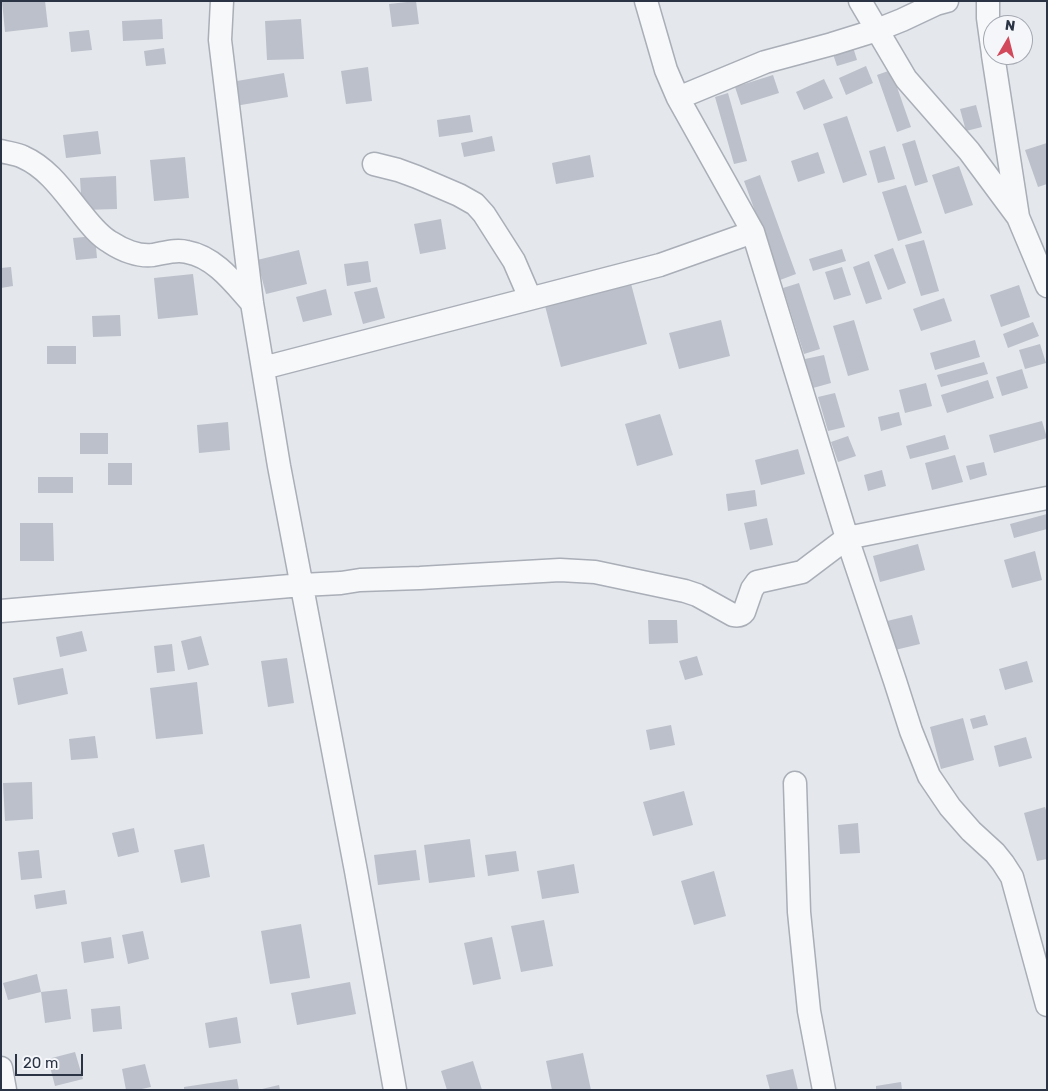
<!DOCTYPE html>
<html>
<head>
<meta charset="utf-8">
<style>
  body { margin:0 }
  #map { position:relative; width:1048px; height:1091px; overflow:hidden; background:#e4e7ec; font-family:Rubik,sans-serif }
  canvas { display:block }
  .frame { position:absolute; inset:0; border:2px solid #2b3445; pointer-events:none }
  .north { position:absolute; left:983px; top:15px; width:50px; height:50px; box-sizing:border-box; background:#f4f6f9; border:1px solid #a4a8b1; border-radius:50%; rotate:8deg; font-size:14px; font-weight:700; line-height:20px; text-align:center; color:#2b3445 }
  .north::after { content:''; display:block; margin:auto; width:18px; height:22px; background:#d1495b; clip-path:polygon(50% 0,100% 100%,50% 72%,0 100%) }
  .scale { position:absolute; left:15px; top:1054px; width:68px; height:22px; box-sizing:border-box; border:2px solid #2b3445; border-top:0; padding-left:6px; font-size:15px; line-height:18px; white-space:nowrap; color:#2b3445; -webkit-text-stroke:4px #f4f6f9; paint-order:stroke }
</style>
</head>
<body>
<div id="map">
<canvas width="1048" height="1091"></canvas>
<div class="frame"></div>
<div class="north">N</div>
<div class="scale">20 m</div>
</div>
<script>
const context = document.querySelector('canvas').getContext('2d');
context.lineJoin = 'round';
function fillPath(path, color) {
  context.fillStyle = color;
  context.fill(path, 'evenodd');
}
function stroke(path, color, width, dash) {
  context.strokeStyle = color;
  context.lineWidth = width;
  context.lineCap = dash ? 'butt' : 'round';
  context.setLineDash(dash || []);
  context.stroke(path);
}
fillPath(new Path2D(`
  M 2,1 L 45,1 L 48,27 L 5,32 Z
  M 416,1 L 419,24 L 392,27 L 389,4 Z
  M 162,19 L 163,39 L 123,41 L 122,21 Z
  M 301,19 L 304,59 L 267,60 L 265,21 Z
  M 89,30 L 92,50 L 71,52 L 69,32 Z
  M 853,47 L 857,60 L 837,66 L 833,54 Z
  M 164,48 L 166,64 L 146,66 L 144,51 Z
  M 866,66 L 873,83 L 846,95 L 839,78 Z
  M 368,67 L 372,101 L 346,104 L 341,71 Z
  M 891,70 L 911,127 L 897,132 L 877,75 Z
  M 284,73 L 288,97 L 235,106 L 231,82 Z
  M 773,75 L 779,93 L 741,105 L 735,87 Z
  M 824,79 L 833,98 L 804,110 L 796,92 Z
  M 728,93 L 747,161 L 734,164 L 715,97 Z
  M 976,105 L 982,127 L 966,131 L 960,109 Z
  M 470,115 L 473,132 L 439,137 L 437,120 Z
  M 847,116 L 867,175 L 843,183 L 823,124 Z
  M 98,131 L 101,154 L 66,158 L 63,135 Z
  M 492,136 L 495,151 L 464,157 L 461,143 Z
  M 915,140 L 928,182 L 915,186 L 902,144 Z
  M 1047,143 L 1047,184 L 1038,187 L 1025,150 Z
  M 885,146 L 895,179 L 878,183 L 869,151 Z
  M 818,152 L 825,173 L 798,182 L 791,161 Z
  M 590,155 L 594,177 L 556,184 L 552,163 Z
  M 185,157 L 189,198 L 154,201 L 150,160 Z
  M 959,166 L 973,205 L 945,214 L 932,175 Z
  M 760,175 L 796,274 L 780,280 L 744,181 Z
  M 116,176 L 117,209 L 82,210 L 80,178 Z
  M 906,185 L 922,233 L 898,241 L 882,192 Z
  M 441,219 L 446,249 L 420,254 L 414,224 Z
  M 95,236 L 97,258 L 76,260 L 73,238 Z
  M 924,240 L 939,291 L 921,296 L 905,245 Z
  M 893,248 L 906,283 L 888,290 L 874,255 Z
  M 842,249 L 846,261 L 813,271 L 809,259 Z
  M 299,250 L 307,284 L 266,294 L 257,260 Z
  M 368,261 L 371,282 L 347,286 L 344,264 Z
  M 869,261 L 882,299 L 866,304 L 853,267 Z
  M 11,267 L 13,286 L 1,288 L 1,268 Z
  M 842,267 L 851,295 L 834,300 L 825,272 Z
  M 193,274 L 198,315 L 158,319 L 154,278 Z
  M 630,280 L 647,344 L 561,367 L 544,302 Z
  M 799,283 L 820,349 L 804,354 L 783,288 Z
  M 1019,285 L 1030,317 L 1001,327 L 990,295 Z
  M 377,287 L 385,318 L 363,324 L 354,292 Z
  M 326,289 L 332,315 L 303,322 L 296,297 Z
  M 944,298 L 952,321 L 921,331 L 913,309 Z
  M 120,315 L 121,336 L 93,337 L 92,316 Z
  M 721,320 L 730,356 L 679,369 L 669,333 Z
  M 854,320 L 869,370 L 848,376 L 833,326 Z
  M 1033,322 L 1039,336 L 1008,348 L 1003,334 Z
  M 975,340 L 980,357 L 935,370 L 930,353 Z
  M 1040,344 L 1046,363 L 1025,369 L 1019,350 Z
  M 47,346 L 76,346 L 76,364 L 47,364 Z
  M 824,355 L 831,383 L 813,388 L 805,359 Z
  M 984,362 L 988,374 L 941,387 L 937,375 Z
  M 1022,369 L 1028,388 L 1002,396 L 996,377 Z
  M 988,380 L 994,398 L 947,413 L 941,395 Z
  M 926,383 L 932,406 L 905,413 L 899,390 Z
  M 835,393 L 845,427 L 828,431 L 818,397 Z
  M 899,412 L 902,425 L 881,431 L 878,417 Z
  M 660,414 L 673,455 L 637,466 L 625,424 Z
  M 1042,421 L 1047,438 L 994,453 L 989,435 Z
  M 228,422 L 230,450 L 199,453 L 197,425 Z
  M 80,433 L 108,433 L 108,454 L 80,454 Z
  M 945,435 L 949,449 L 910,459 L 906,446 Z
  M 848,436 L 856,456 L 838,462 L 831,442 Z
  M 798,449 L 805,474 L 761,485 L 755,460 Z
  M 955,455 L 963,482 L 932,490 L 925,463 Z
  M 984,462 L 987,475 L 970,480 L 966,466 Z
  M 108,463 L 132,463 L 132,485 L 108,485 Z
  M 882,470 L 886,486 L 868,491 L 864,475 Z
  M 38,477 L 73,477 L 73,493 L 38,493 Z
  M 755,490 L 757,506 L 728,511 L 726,494 Z
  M 1047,514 L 1047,529 L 1014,538 L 1010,524 Z
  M 767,518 L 773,545 L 750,550 L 744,523 Z
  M 20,523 L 53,523 L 54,561 L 20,561 Z
  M 918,544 L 925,570 L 880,582 L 873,556 Z
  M 1035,551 L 1042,580 L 1012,588 L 1004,560 Z
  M 912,615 L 920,644 L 895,650 L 887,621 Z
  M 648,620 L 677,620 L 678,643 L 649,644 Z
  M 82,631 L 87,651 L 60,657 L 56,637 Z
  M 201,636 L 209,665 L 188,670 L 181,641 Z
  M 172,644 L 175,671 L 157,673 L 154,646 Z
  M 697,656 L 703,675 L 685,680 L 679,661 Z
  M 287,658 L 294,703 L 268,707 L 261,661 Z
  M 1027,661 L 1033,682 L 1005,690 L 999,669 Z
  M 63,668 L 68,694 L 18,705 L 13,678 Z
  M 197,682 L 203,734 L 156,739 L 150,688 Z
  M 985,715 L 988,725 L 973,729 L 970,719 Z
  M 963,718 L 974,760 L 941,769 L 930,727 Z
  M 671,725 L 675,745 L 650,750 L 646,730 Z
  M 95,736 L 98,758 L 71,760 L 69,739 Z
  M 1026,737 L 1032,758 L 999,767 L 994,746 Z
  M 32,782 L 33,819 L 5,821 L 3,783 Z
  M 684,791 L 693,825 L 653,836 L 643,802 Z
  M 1045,807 L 1047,813 L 1047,859 L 1037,861 L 1024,813 Z
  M 858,823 L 860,853 L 840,854 L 838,825 Z
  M 134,828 L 139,852 L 118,857 L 112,833 Z
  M 470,839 L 475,877 L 429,883 L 424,845 Z
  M 204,844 L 210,877 L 181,883 L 174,850 Z
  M 39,850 L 42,878 L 21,880 L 18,852 Z
  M 416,850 L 420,880 L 378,885 L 374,855 Z
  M 516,851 L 519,871 L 488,876 L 485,855 Z
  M 574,864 L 579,893 L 542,899 L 537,871 Z
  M 714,871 L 726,916 L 694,925 L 681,881 Z
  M 65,890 L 67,904 L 36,909 L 34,895 Z
  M 544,920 L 553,966 L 521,972 L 511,926 Z
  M 301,924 L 310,978 L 270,984 L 261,931 Z
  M 143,931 L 149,959 L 128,964 L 122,935 Z
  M 111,937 L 114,958 L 84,963 L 81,942 Z
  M 492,937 L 501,979 L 473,985 L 464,943 Z
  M 37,974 L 41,992 L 8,1000 L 3,983 Z
  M 350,982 L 356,1014 L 297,1025 L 291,993 Z
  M 67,989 L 71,1019 L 45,1023 L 41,992 Z
  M 120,1006 L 122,1029 L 93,1032 L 91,1009 Z
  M 237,1017 L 241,1043 L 209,1048 L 205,1023 Z
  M 75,1052 L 83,1079 L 55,1086 L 48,1059 Z
  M 583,1053 L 591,1090 L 552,1090 L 546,1061 Z
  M 473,1061 L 482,1090 L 447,1090 L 441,1071 Z
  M 145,1064 L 151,1087 L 137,1090 L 126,1090 L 122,1069 Z
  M 793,1069 L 798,1090 L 770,1090 L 766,1075 Z
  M 237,1079 L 239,1090 L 184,1090 L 184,1087 Z
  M 901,1082 L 902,1090 L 876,1090 L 876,1086 Z
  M 279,1085 L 280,1090 L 263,1090 L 262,1089 Z`), '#bbc0ca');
const minor = new Path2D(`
  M 222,1 L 220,40 L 252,303 L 279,466 L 356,871 L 395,1090
  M 646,1 L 666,70 L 678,98 L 753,232 L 847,538 L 895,681 L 911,731 L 929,776 L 950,807 L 971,831 L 995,853 L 1003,863 L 1012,877 L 1047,1005
  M 860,1 L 906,79 L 969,151 L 1018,217
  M 988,1 L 988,18 L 993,54
  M 993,55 L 1018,217 L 1047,286
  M 678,98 L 765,62 L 832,44 L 877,30 L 902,20 L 936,4 L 947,1
  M 1,151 C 8,153 17,154 23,157 C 48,168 64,192 81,213 C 89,223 98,235 110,242 C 122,250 139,257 153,255 C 165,253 176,249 187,252 C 215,257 234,283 252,303
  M 374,164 L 398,170 L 417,177 L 459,195 L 475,204 L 484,214 L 514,261 L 530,298
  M 263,368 L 660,265 L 753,232
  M 1,611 L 302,585 L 341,583 L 360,580 L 420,578 L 560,570 L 595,572 L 685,591 L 697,595 L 733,615 C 738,616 741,616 744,612 L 752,589 L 757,582 L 802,572 L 847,538 L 1047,498
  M 795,783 L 799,912 L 809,1011 L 824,1090
  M 1,1068 L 5,1090`);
stroke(minor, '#a9aeb7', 25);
stroke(minor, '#f7f8fa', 22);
</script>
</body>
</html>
